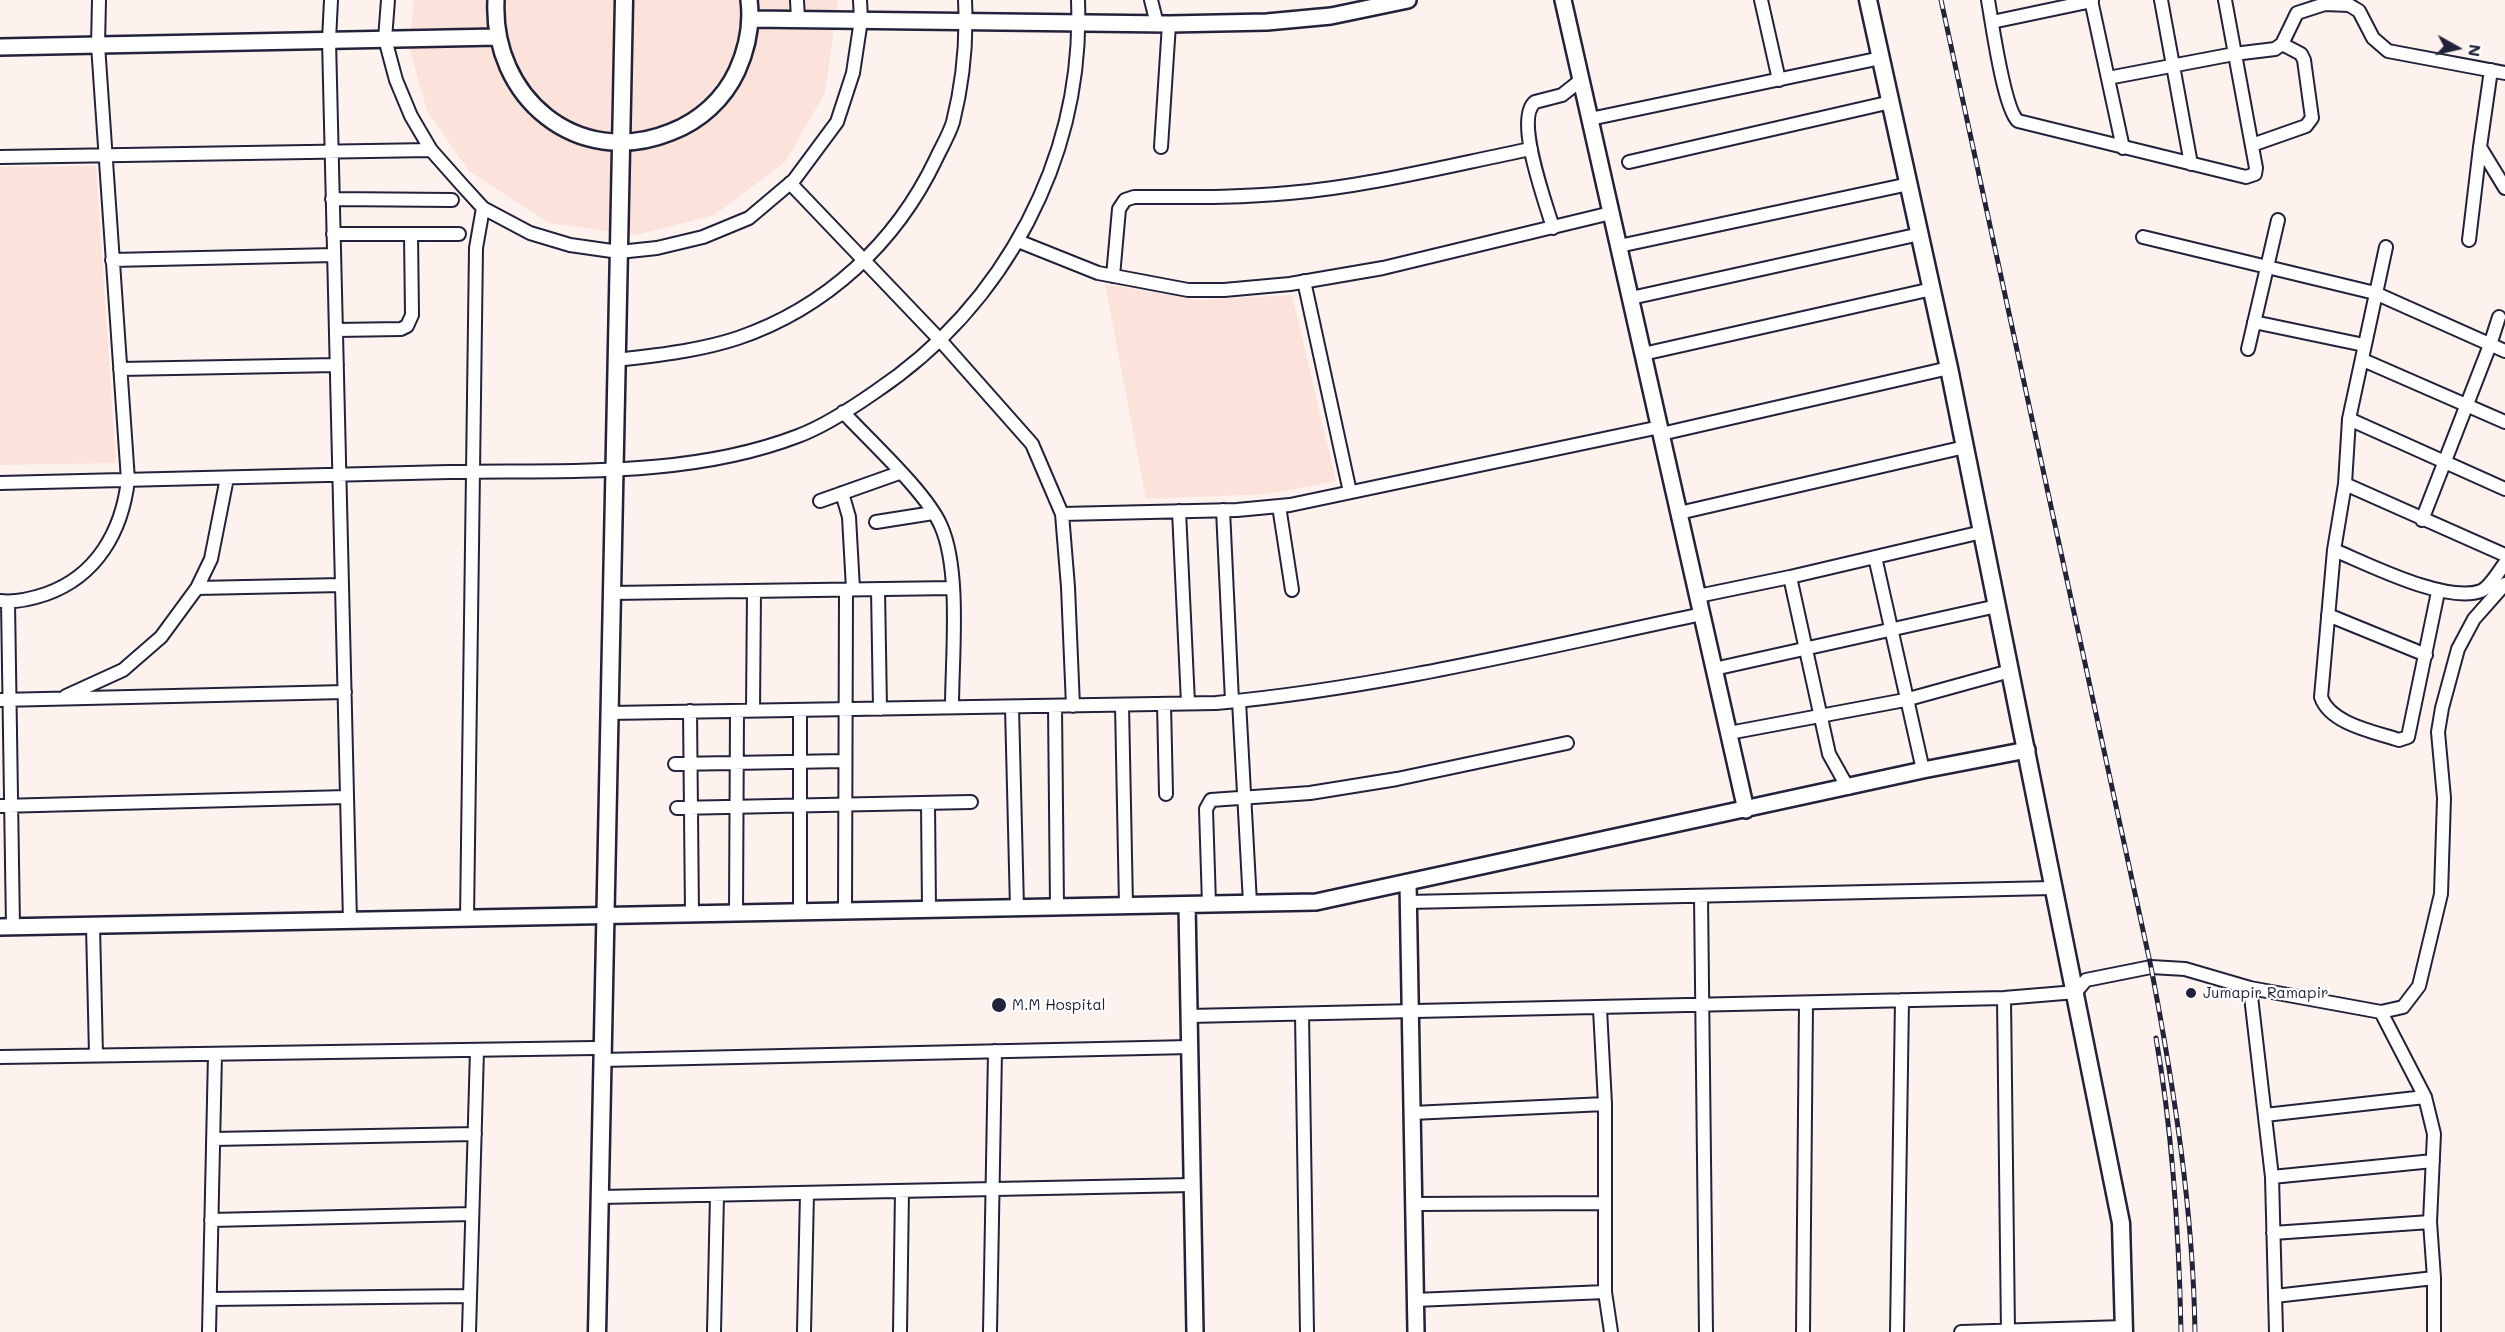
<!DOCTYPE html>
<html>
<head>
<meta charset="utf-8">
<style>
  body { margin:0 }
  #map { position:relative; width:2505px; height:1332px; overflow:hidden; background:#fdf2ee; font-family:Mali,sans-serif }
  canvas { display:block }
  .north { position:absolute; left:2427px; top:18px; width:60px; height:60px; -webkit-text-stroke:4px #fff; paint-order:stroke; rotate:98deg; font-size:16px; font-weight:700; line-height:24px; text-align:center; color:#22223b }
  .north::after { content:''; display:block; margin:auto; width:21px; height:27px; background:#22223b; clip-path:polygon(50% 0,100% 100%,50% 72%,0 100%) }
</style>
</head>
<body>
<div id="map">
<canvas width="2505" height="1332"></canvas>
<div class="north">N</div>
</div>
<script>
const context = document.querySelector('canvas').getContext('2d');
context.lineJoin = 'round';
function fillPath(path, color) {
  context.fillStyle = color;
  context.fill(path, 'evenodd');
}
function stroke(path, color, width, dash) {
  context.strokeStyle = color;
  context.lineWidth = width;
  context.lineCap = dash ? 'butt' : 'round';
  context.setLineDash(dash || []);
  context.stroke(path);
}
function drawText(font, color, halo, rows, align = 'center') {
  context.font = font + ' Mali,sans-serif';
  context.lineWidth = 4.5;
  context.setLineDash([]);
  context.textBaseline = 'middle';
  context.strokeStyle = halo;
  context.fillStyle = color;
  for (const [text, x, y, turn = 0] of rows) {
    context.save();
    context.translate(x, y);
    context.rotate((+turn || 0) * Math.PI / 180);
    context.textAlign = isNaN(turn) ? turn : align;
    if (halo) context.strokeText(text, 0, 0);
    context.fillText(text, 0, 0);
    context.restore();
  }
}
fillPath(new Path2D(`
  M 414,0 L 838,0 L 838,1 L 825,93 L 785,162 L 714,215 L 636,235 L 549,223 L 469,171 L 427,111 L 409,47 Z
  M 96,166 L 116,463 L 0,465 L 0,167 Z
  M 1105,284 L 1199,300 L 1292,295 L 1336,481 L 1268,494 L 1146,499 Z`), '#fbe2da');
const minor = new Path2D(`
  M 331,0 L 329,40 L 350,921
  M 388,0 L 385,39 L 396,80 L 411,116 L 431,150 L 462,185 L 483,208 L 530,233 L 570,245 L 619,252 L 657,248 L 703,237 L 749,218 L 794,180 L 837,122 L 853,73 L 861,20 L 860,0
  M 797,0 L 798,19
  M 1151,0 L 1157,24
  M 1761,0 L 1779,80
  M 1988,0 C 1992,23 2004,109 2018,121 L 2246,177 L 2255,174 L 2256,168 L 2225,0
  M 2091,0 L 2123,148
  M 2161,0 L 2191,164
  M 1992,22 L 2092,1
  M 2491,70 L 2480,147 L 2505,188
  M 2108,78 L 2234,54 L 2275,49 L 2282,44 L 2297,13 L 2325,4 L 2349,5 L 2359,11 L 2373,38 L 2388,51 L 2505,73
  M 1590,119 L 1881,58
  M 2252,145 L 2306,126 L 2312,118 L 2304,60 L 2301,54 L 2282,44
  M 1161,147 L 1169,24
  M 0,157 L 431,150
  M 1629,162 L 1891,102
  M 790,183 L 940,340 L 1032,444 L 1062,514 L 1068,587 L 1073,706
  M 332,199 L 452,200
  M 1553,228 C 1546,203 1514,119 1535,102 L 1562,95 L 1581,80
  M 333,234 L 459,234
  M 2143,237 L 2375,293 L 2505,351
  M 2469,240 L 2480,147
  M 1018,241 L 1098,273 L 1188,290 L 1224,290 L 1290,284 L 1383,268 L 1611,213
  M 1619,246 L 1909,184
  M 2386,247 L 2349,419 L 2345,484 L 2505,555
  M 112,260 L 334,255
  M 1113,276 L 1119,209 L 1125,200 L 1134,197 C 1186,197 1238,198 1289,193 C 1370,186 1451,165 1531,149
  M 1304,281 L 1350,492
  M 1631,298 L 1920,234
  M 2254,322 L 2364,345
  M 336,330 L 401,329 L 407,326 L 412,315 L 411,234
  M 2248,349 L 2278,220
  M 1643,354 L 1932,289
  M 617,360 C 657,355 699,351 738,338 C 826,308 896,243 936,159 C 941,148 949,135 953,122 C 963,82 967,41 965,0
  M 2363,360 L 2505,422
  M 120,369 L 337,365
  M 843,412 C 869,440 927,493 941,526 C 961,571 952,657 952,707
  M 2349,419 L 2505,489
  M 1661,434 L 1949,368
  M 0,483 C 150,479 299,476 449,472 C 564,470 689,478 798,436 C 825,426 852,408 875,392 C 1005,305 1084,157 1078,0
  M 2345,484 L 2334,550 L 2321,697 C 2330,724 2375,732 2399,740 L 2408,737 L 2438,592
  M 842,493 L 849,517 L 853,589
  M 820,501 L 899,473
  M 1279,506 L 1292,590
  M 1223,510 L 1232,701
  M 1179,511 L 1188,703
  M 1679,513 L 1965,447
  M 1062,514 L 1237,510 L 1290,505 L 1660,427
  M 2422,520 L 2490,345 L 2499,317
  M 876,522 L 933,513
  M 2334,550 C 2368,564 2446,604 2481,591 C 2490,587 2499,571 2505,563
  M 1875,557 L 1923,770
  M 1790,577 L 1829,754 L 1848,788
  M 197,588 L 342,585
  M 878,589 L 880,709
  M 612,593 L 952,588
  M 1698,596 L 1790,577 L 1982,532
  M 0,601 C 16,603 31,599 46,594 C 97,576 122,531 128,480 L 98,45 L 99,0
  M 8,602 L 13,927
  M 2328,615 L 2426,655
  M 1714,669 L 1997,606
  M 66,696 L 123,670 L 161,637 L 197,588 L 211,559 L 227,478
  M 0,700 L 345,692
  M 1239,701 L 1250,903
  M 1164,704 L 1166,794
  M 1122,705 L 1126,906
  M 1055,706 L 1057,907
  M 1012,707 L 1017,908
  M 753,710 L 754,591
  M 690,711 L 692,914
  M 609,713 L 1216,703 C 1380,688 1541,648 1702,614
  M 1729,733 L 1905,700 L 2010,671
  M 675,764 L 845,761
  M 928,803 L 929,910
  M 0,806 L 347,797
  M 677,808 L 971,802
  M 1701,896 L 1706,1332
  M 1408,902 L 2053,888
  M 1209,904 L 1206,809 L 1211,800 L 1310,793 L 1397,779 L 1567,743
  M 845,911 L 846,590
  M 800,912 L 800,710
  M 736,913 L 737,711
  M 467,918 L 476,248 L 483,208
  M 93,926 L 96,1055
  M 2250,988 L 2272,1177 L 2276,1332
  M 2004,998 L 2008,1332
  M 1600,1009 L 1605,1104 L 1605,1292 L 1611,1332
  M 2381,1012 L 2425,1097 L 2434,1134 L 2430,1222 L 2434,1278 L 2434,1332
  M 1302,1014 L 1307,1332
  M 1189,1016 L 2004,998 L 2076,992 L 2086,980 L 2151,967 L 2185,969 L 2250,988 L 2381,1012 L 2403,1007 L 2419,986 L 2441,894 L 2444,798 L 2438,732 L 2442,708 L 2458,649 L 2474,619 L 2505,584
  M 0,1057 L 594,1048
  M 602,1060 L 1190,1047
  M 1412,1113 L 1605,1104
  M 2265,1115 L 2425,1097
  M 213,1139 L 475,1134
  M 2272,1177 L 2433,1161
  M 600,1197 L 1192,1185
  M 1414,1204 L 1604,1203
  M 211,1220 L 472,1214
  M 2273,1233 L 2430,1222
  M 2275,1296 L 2434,1278
  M 210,1299 L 470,1296
  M 1415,1300 L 1605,1292
  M 209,1332 L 215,1054
  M 469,1332 L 477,1050
  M 714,1332 L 717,1195
  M 804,1332 L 807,1193
  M 900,1332 L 902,1191
  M 990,1332 L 995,1051
  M 1803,1332 L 1806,1003
  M 1897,1332 L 1902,1000
  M 1961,1332 L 2124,1327`);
const tertiary = new Path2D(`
  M 496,0 C 491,97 577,170 671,132 C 700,121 724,99 737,71 C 747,49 752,24 749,0
  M 1563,0 L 1746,810
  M 750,19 L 1169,24 L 1267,22 L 1331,16 L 1408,0
  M 0,47 L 497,37
  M 1408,883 L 1416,1332
  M 1187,905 L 1195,1332
  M 0,927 L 1316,902 L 1923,770 L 2027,750`);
const secondary = new Path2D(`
  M 1868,0 L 1949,368 L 2121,1223 L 2124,1332
  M 597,1332 L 624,0`);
stroke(minor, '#22223b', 16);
stroke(tertiary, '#22223b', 20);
stroke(secondary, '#22223b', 21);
stroke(minor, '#fff', 12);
stroke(tertiary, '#fff', 15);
stroke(secondary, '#fff', 16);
const rail = new Path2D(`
  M 1941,0 L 2151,967 C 2174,1088 2193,1209 2195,1332
  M 2156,1038 C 2173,1135 2179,1233 2181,1332`);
stroke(rail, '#22223b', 5);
stroke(rail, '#fff', 3, [9]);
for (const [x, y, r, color] of [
  [2191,993,6,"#22223b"],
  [999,1005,8,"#22223b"]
]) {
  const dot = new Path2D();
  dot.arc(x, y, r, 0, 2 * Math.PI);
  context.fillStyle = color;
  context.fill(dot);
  stroke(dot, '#fff', 2);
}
drawText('15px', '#22223b', '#fff', [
  ["Jumapir Ramapir",2203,993],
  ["M.M Hospital",1012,1005]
], 'left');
</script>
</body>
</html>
